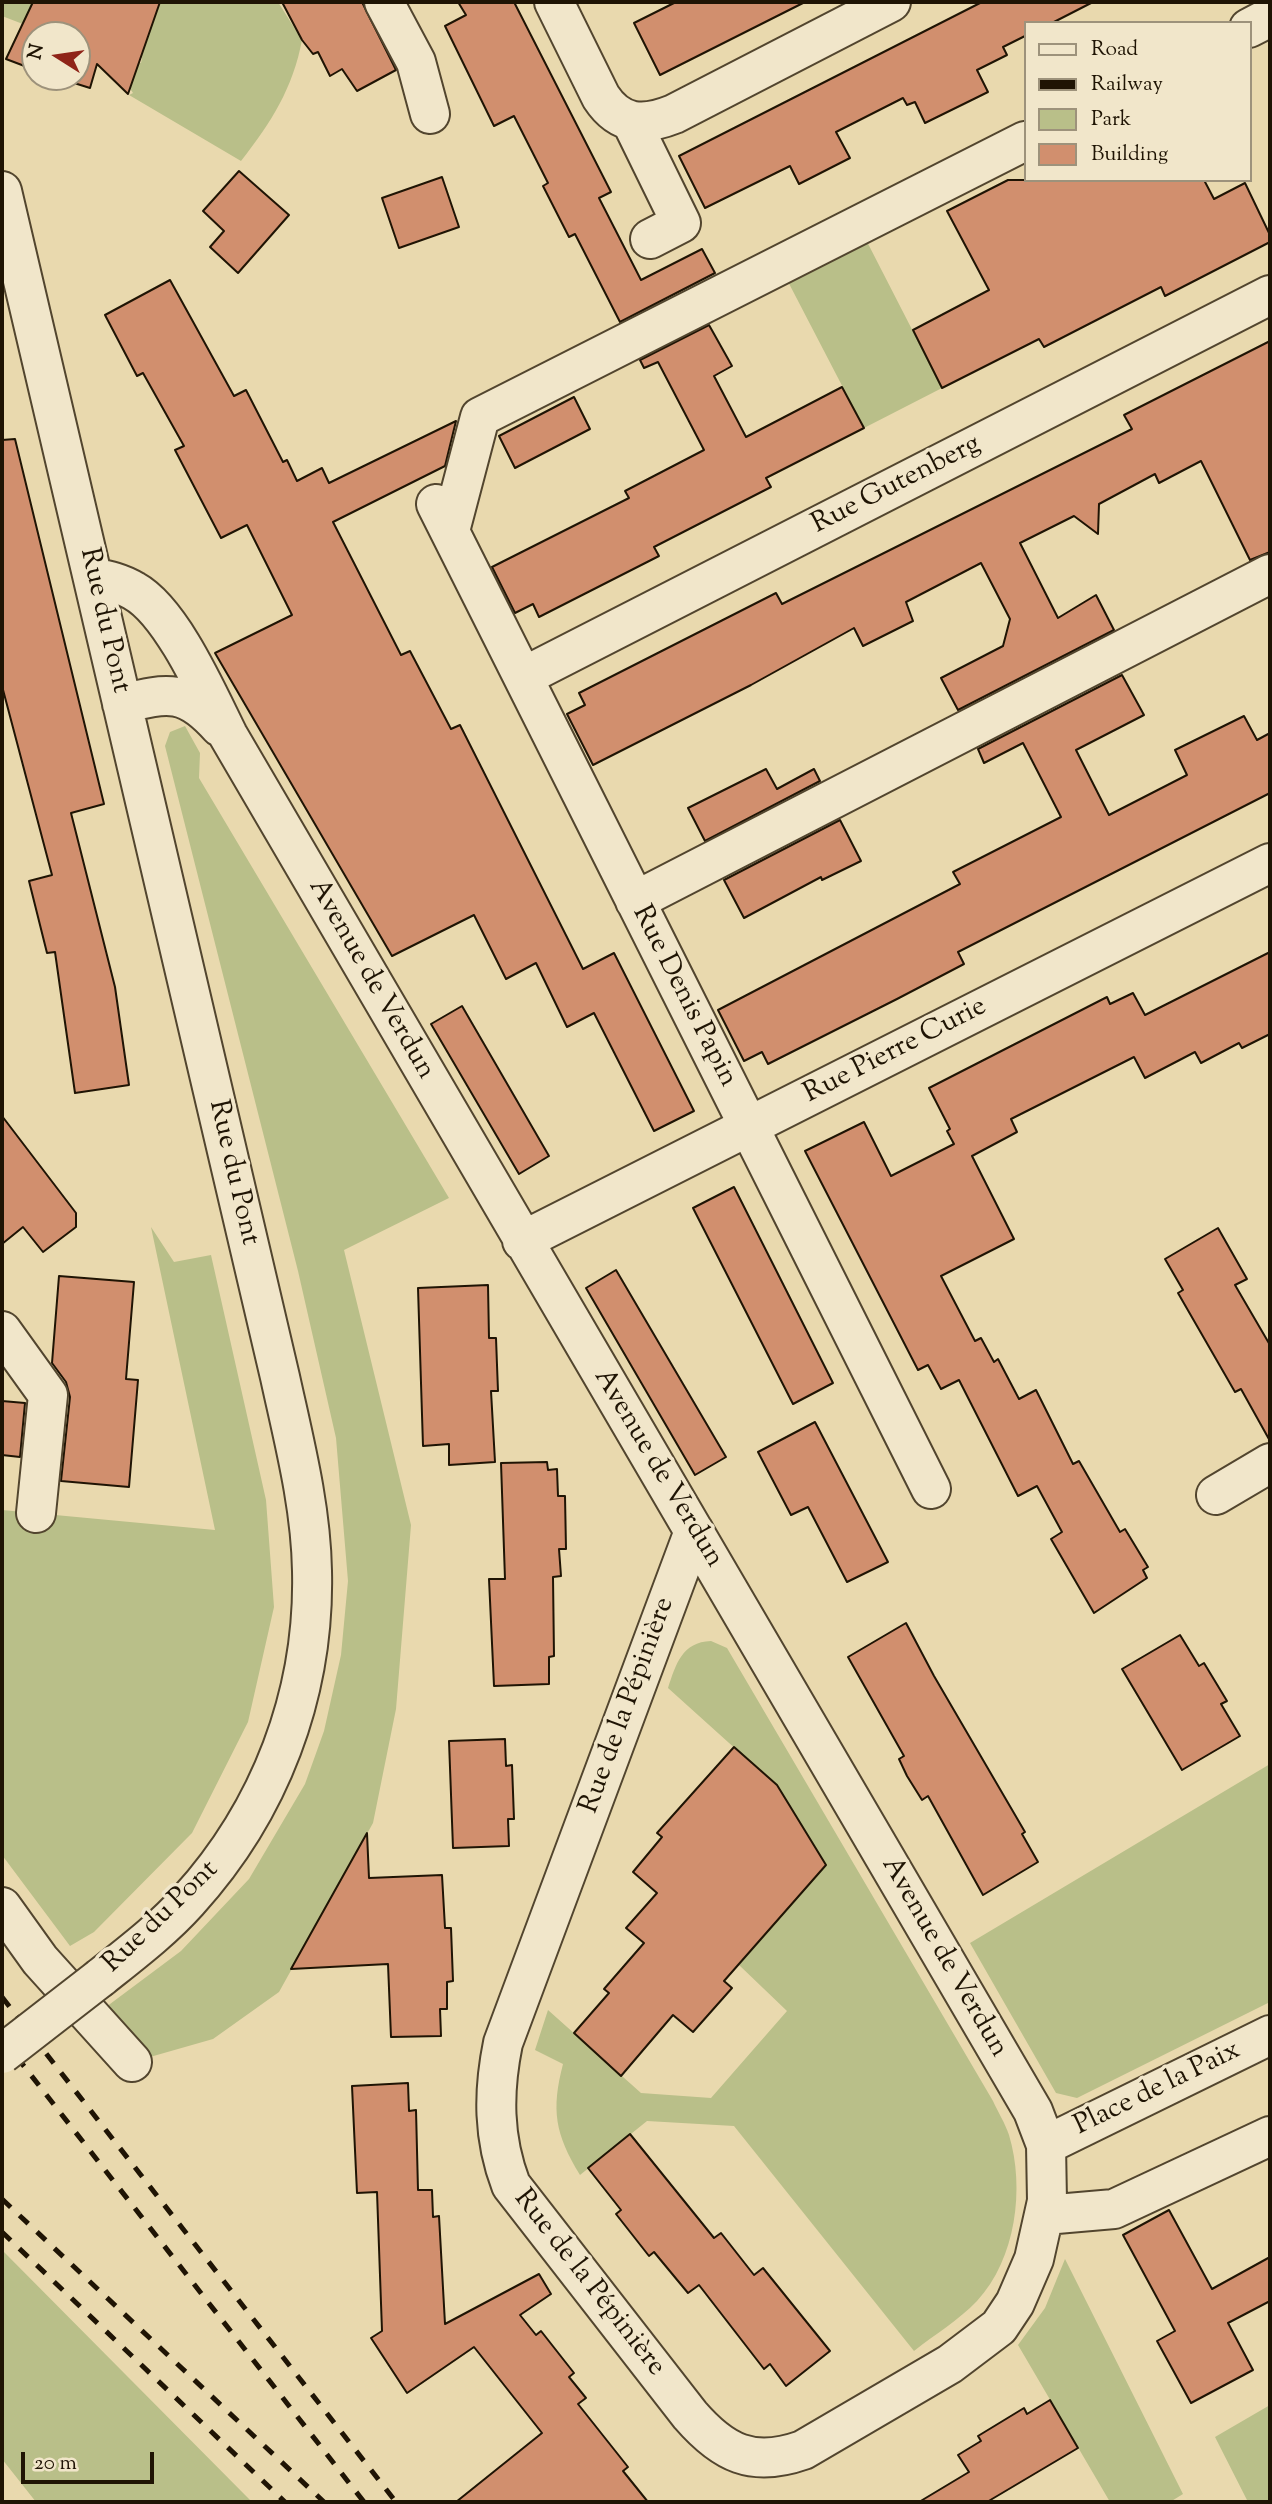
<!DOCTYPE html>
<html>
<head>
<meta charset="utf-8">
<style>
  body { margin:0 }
  #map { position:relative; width:1272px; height:2504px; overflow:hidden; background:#e9d9ae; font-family:"Sorts Mill Goudy",serif }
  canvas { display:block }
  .frame { position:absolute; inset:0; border:4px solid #1f1404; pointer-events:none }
  .legend { position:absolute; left:1024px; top:21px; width:228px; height:161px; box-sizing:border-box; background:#f1e6ca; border:2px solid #9d927b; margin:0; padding:9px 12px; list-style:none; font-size:21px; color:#1f1404 }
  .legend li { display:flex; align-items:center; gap:14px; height:35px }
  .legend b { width:35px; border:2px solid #9d927b }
  .north { position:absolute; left:21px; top:21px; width:70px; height:70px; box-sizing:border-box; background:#f1e6ca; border:2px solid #9d927b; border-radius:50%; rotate:282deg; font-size:19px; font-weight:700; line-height:28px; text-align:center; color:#1f1404 }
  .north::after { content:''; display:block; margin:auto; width:24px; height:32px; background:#8f2418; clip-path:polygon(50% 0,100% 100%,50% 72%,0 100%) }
  .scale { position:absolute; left:21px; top:2452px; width:133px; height:32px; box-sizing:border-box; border:4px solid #1f1404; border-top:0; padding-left:9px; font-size:21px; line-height:24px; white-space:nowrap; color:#1f1404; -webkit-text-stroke:5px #f1e6ca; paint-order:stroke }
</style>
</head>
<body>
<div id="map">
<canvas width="1272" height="2504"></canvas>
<div class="frame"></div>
<ul class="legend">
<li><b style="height:9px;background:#f1e6ca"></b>Road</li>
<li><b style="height:9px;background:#1f1404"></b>Railway</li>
<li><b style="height:19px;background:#b9bf89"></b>Park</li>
<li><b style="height:19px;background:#d18f6e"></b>Building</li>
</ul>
<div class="north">N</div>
<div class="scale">20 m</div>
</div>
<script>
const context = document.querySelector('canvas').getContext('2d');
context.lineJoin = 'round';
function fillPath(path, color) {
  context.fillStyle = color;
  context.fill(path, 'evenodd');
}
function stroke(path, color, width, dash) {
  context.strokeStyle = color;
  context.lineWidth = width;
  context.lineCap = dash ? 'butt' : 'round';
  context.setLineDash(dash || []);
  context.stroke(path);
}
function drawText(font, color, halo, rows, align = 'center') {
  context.font = font + ' "Sorts Mill Goudy",serif';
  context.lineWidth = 7;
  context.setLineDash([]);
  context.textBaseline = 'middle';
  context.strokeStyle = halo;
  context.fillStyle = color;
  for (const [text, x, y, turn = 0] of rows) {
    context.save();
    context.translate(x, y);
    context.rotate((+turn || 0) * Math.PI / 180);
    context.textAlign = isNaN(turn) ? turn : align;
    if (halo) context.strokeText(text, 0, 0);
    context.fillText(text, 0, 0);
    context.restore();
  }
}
fillPath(new Path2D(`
  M 2,2 L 29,2 L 34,5 L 28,26 L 2,16 Z
  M 155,2 L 278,2 L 302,40 C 293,88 271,123 241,161 L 129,95 L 133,93 L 129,87 L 136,61 L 141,63 L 142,58 L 138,56 L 159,5 Z
  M 862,232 L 942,388 L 864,428 L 783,272 Z
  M 185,726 L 200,753 L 199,778 L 449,1198 L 344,1250 L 411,1525 L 396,1709 L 373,1823 L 279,1992 L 213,2039 L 150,2057 L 106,2007 L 181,1951 L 249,1879 L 305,1784 L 324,1731 L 341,1655 L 348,1581 L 336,1438 L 298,1271 L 165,746 L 170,732 Z
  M 151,1227 L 174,1262 L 211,1255 L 266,1500 L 274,1607 L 248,1722 L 192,1833 L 94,1932 L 70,1946 L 2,1855 L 2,1510 L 215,1530 Z
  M 711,1641 L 727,1648 L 993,2101 C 998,2112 1005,2123 1009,2135 C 1025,2188 1016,2259 977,2301 C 959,2320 934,2335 914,2351 L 734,2126 L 647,2121 L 580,2175 C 555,2134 551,2110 563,2064 L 535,2050 L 548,2010 L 641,2093 L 711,2098 L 787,2011 L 739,1965 L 791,1904 L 813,1844 L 779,1788 L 668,1688 C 676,1664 682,1642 711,1641 Z
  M 1270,1764 L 1270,2002 L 1077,2098 L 1056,2093 L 970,1943 Z
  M 2,2250 L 252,2502 L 36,2502 L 2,2459 Z
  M 1065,2259 L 1183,2494 L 1170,2502 L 1110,2502 L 1018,2345 L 1045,2308 Z
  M 1270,2405 L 1270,2502 L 1248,2502 L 1215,2437 Z`), '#b9bf89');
const building = new Path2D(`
  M 33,2 L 160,2 L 128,94 L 97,64 L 90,88 L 55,77 L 77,77 L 77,35 L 35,35 L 35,70 L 6,59 Z
  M 282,2 L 362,2 L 396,70 L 357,91 L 342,69 L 330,76 L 318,52 L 313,54 L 302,40 Z
  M 458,2 L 514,2 L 611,192 L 599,198 L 641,280 L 702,249 L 715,273 L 620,322 L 575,234 L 569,237 L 543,186 L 548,183 L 514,116 L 494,126 L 445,26 L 466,15 Z
  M 676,2 L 805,2 L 660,75 L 634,23 Z
  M 982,2 L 1093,2 L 1052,23 L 1025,23 L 1025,36 L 1003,47 L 1007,55 L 977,70 L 988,92 L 925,123 L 915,102 L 907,105 L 903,98 L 836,132 L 850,158 L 799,184 L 790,166 L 705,208 L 679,156 Z
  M 239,171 L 289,215 L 238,273 L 210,247 L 224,231 L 203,211 Z
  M 442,177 L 459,227 L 399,248 L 382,198 Z
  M 1008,180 L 1204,180 L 1214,199 L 1245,183 L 1270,235 L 1270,242 L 1165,296 L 1161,287 L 1044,347 L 1039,339 L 942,388 L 913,330 L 989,290 L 947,211 Z
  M 170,280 L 234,396 L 246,390 L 283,462 L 287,460 L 297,481 L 322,468 L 329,483 L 456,421 L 445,466 L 333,522 L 401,655 L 410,651 L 451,729 L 460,725 L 583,969 L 614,953 L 694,1111 L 654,1131 L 594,1013 L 567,1027 L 536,963 L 506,979 L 474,915 L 392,956 L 215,653 L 292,615 L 247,525 L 221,538 L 175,450 L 184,446 L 143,373 L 137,376 L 105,315 Z
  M 709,325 L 732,366 L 714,376 L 746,437 L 842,387 L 864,428 L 766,478 L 771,487 L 654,547 L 659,556 L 539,617 L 533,604 L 515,613 L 492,567 L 629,498 L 625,491 L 704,450 L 658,362 L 644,368 L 640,360 Z
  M 1270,341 L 1270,552 L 1250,560 L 1201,461 L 1159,483 L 1155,474 L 1099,504 L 1098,534 L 1074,516 L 1020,543 L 1058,618 L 1096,595 L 1114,630 L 958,710 L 941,678 L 1003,646 L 1010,619 L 981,563 L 906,602 L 913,621 L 863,646 L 854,628 L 751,685 L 593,765 L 567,714 L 585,705 L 579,693 L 776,593 L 782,604 L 1132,429 L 1124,415 Z
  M 574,397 L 590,429 L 515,468 L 499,436 Z
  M 15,439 L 104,804 L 71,813 L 115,987 L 129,1085 L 75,1093 L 55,952 L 47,953 L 29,881 L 52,875 L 2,686 L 2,440 Z
  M 1122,675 L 1144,715 L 1076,750 L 1109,815 L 1187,775 L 1175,750 L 1244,716 L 1257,740 L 1270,733 L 1270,793 L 958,952 L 964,964 L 897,999 L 768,1064 L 762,1052 L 744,1061 L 718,1010 L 960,884 L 953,872 L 1061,817 L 1023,743 L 984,763 L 978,749 Z
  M 766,769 L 777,789 L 814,769 L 820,781 L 705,841 L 688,808 Z
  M 840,820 L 861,861 L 822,880 L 821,877 L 744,918 L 724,880 Z
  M 1270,952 L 1270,1034 L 1242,1048 L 1239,1043 L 1201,1063 L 1195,1052 L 1145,1078 L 1134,1057 L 1011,1119 L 1017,1132 L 972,1156 L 1014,1239 L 941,1276 L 975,1341 L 981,1338 L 994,1362 L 998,1359 L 1019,1399 L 1036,1390 L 1073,1464 L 1079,1461 L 1120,1532 L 1125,1529 L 1148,1567 L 1143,1570 L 1147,1578 L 1094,1613 L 1051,1539 L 1062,1532 L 1037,1486 L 1018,1496 L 959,1380 L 941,1389 L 928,1365 L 918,1370 L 805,1151 L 864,1122 L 891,1176 L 954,1144 L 947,1131 L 950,1129 L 929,1088 L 1107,997 L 1110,1004 L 1133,993 L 1145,1015 Z
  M 462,1006 L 549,1156 L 519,1174 L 431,1024 Z
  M 2,1116 L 76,1213 L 76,1227 L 43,1252 L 23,1227 L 2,1244 Z
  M 734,1187 L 833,1383 L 793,1404 L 693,1208 Z
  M 1218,1228 L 1247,1279 L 1235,1285 L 1270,1345 L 1270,1441 L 1241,1389 L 1235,1392 L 1178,1293 L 1183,1290 L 1165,1259 Z
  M 616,1270 L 726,1457 L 695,1475 L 586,1288 Z
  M 59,1276 L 134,1282 L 126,1379 L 138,1380 L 129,1487 L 61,1481 L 70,1397 L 66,1382 L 52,1363 Z
  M 488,1285 L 489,1338 L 496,1338 L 497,1365 L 498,1391 L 491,1391 L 495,1462 L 449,1465 L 449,1444 L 423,1446 L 418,1288 Z
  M 2,1401 L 25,1403 L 20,1457 L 2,1455 Z
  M 815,1422 L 888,1562 L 847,1582 L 808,1507 L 791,1515 L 758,1452 Z
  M 547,1462 L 548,1470 L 557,1469 L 558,1496 L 565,1496 L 566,1549 L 559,1549 L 561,1576 L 553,1577 L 554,1656 L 549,1657 L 549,1684 L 494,1686 L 489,1579 L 505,1579 L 501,1463 Z
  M 906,1623 L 934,1676 L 1025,1832 L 1022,1834 L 1038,1862 L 983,1895 L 928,1796 L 922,1800 L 907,1776 L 899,1759 L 904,1756 L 848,1657 Z
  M 1180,1635 L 1199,1666 L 1204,1663 L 1227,1701 L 1221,1704 L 1240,1736 L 1182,1770 L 1122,1669 Z
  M 505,1739 L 506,1766 L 512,1765 L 514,1819 L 508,1819 L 509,1846 L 453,1848 L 449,1741 Z
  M 734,1747 L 777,1785 L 826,1865 L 724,1981 L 732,1988 L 693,2032 L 673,2015 L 621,2076 L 574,2033 L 609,1993 L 604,1989 L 644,1943 L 626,1928 L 657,1893 L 633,1872 L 662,1837 L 657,1833 Z
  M 367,1833 L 369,1878 L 442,1875 L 445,1928 L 451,1928 L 453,1981 L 447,1982 L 447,2009 L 440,2009 L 441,2036 L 391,2037 L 388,1964 L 291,1969 Z
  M 408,2083 L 409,2111 L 416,2110 L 418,2190 L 432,2190 L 433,2217 L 439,2216 L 445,2324 L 539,2274 L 551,2294 L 520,2315 L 536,2335 L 541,2331 L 574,2373 L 569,2377 L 586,2398 L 578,2404 L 628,2467 L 623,2471 L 648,2502 L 456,2502 L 542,2433 L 474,2347 L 407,2393 L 371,2338 L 382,2331 L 377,2192 L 357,2193 L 352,2086 Z
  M 630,2134 L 714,2238 L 721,2233 L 754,2275 L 763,2268 L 830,2351 L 786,2386 L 770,2364 L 764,2369 L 699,2285 L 688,2293 L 654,2252 L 649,2256 L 616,2214 L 621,2210 L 588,2168 Z
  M 1169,2210 L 1212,2289 L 1270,2257 L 1270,2301 L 1228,2323 L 1253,2370 L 1191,2403 L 1157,2341 L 1175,2331 L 1123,2235 Z
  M 1050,2400 L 1078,2448 L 987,2502 L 919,2502 L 969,2472 L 958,2455 L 981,2441 L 978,2436 L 1024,2408 L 1027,2414 Z`);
fillPath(building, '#d18f6e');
stroke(building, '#1f1404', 2);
const minor = new Path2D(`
  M 384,2 L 416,62 L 430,114
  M 554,2 L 601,97 C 620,126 644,126 674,114 L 891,2
  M 1249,28 L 1270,17
  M 632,123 L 681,223 L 650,239
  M 2,191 L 280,1377 C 294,1441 311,1506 312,1571 C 315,1694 270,1811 188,1901 C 162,1930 130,1954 100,1978
  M 436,504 L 931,1489
  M 450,531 L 480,417 L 1025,141
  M 93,577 C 107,580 121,583 134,591 C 172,612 208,695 228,735 C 495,1194 765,1652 1033,2111 L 1046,2145 L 1047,2201 L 1034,2259 L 1015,2303 L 999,2327 L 950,2364 L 803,2450 C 752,2468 723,2453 690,2415 L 511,2185 C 493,2138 493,2092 503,2043 L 694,1531
  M 523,677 L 1270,295
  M 122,704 C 169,692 186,689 220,727
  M 635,901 L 1270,574
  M 522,1241 L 1270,863
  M 2,1331 L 48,1395 L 36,1513
  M 1216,1495 L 1270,1463
  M 2,1907 L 40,1960 L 132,2062
  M 1046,2145 L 1270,2035
  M 1045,2215 L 1114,2209 L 1270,2136`);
stroke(minor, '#52452e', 42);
stroke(minor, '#f1e6ca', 38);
stroke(new Path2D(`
  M 2,1997 L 396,2502
  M 2,2038 L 364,2502
  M 2,2199 L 324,2502
  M 2,2232 L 285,2502`), '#1f1404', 5, [12, 12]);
const minorBridge = new Path2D(`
  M 2,2054 L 100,1978`);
stroke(minorBridge, '#52452e', 42, []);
stroke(minorBridge, '#f1e6ca', 38);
drawText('28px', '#1f1404', '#f1e6ca', [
  ["Rue Gutenberg",897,486,-27],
  ["Rue du Pont",103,621,77],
  ["Avenue de Verdun",370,980,60],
  ["Rue Denis Papin",683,997,63],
  ["Rue Pierre Curie",896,1052,-27],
  ["Rue du Pont",232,1173,77],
  ["Avenue de Verdun",657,1469,59],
  ["Rue de la Pépinière",629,1706,-70],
  ["Rue du Pont",162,1918,-44],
  ["Avenue de Verdun",943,1958,60],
  ["Place de la Paix",1158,2090,-26],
  ["Rue de la Pépinière",588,2284,52]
]);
</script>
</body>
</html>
